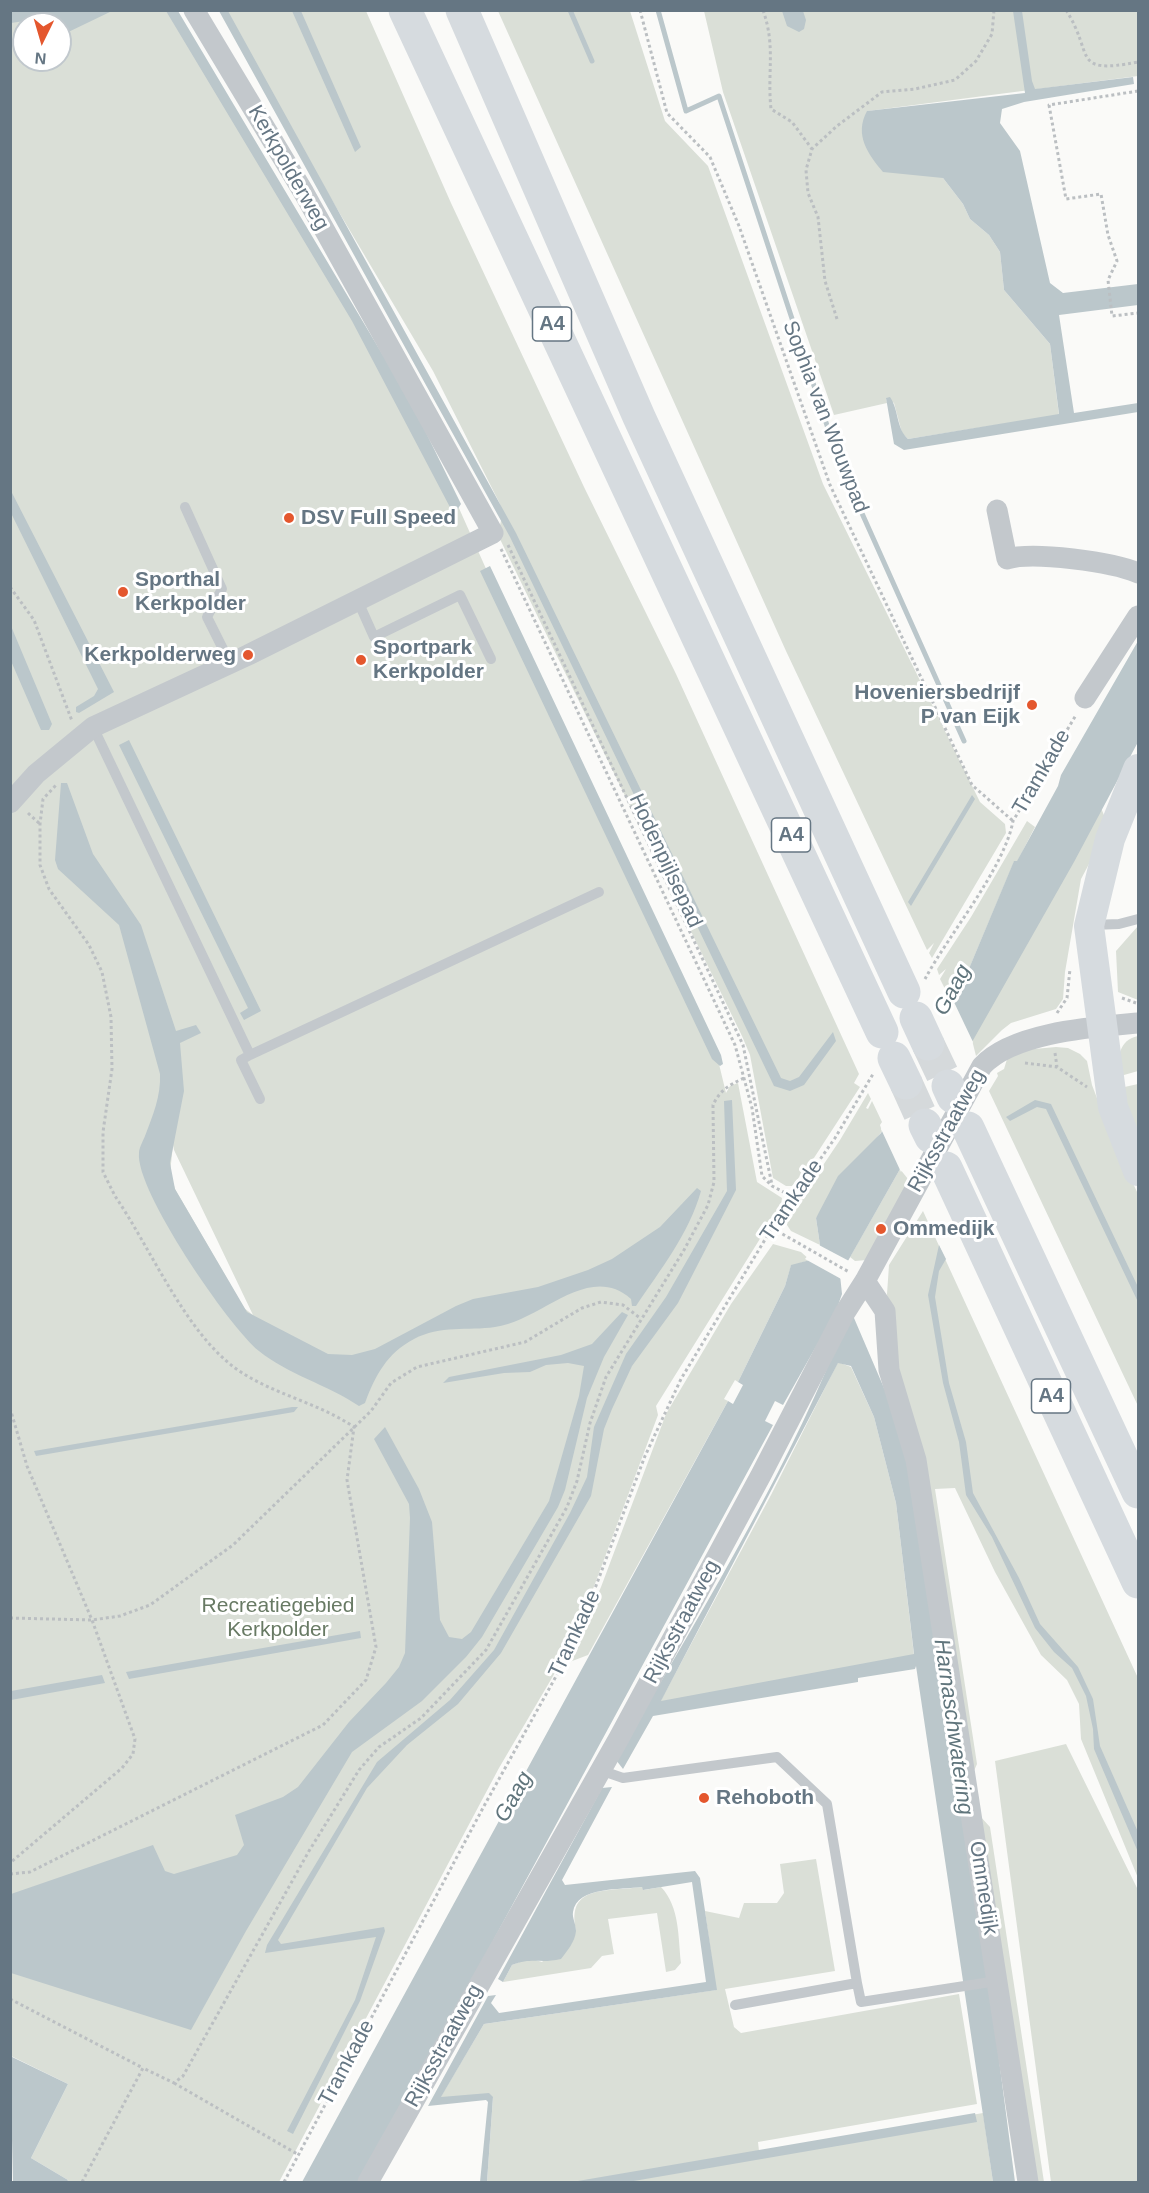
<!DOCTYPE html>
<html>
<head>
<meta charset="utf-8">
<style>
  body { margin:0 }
  #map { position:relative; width:1149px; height:2193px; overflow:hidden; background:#fafaf8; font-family:Helvetica,sans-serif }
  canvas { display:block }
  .frame { position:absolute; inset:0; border:12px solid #657683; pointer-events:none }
  .north { position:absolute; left:12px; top:12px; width:60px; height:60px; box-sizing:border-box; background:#fff; border:2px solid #c1c8cd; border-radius:50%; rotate:185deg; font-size:16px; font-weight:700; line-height:24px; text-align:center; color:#657683 }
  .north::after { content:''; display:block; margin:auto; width:21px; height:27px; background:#e4572e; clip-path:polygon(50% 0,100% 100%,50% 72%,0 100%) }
</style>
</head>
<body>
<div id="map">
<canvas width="1149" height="2193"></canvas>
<div class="frame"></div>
<div class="north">N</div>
</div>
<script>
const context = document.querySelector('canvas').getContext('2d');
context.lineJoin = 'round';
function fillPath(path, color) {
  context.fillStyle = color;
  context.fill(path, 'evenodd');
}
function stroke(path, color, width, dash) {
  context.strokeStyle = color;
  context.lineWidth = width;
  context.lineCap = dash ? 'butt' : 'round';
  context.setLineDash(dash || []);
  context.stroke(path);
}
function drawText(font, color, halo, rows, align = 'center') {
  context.font = font + ' Helvetica,sans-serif';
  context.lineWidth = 6;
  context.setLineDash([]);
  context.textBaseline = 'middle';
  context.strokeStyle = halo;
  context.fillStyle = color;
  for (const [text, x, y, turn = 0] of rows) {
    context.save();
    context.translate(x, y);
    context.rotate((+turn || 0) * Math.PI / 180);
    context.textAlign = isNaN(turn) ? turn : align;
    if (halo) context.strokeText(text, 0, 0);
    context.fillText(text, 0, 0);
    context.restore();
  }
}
fillPath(new Path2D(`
  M 11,11 L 167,11 L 391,381 L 458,506 L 508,618 L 719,1064 L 726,1093 L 730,1086 L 738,1083 L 757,1182 L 782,1198 L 781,1205 L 656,1406 L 658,1415 L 593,1589 L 556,1671 L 499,1768 L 279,2182 L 67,2182 L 68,2180 L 31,2158 L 68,2084 L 11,2056 ZM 24,24 L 60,24 L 60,60 L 24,60 L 24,54 L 19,56 L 24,53 ZM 173,1145 L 174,1150 L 253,1315 L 244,1308 L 175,1189 L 170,1173 Z
  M 220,11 L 366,11 L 451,203 L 584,487 L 676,674 L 859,1074 L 854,1083 L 860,1087 L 812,1161 L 792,1186 L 786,1186 L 773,1178 L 750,1055 L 742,1036 L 498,535 L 502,516 L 500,504 L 433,371 Z
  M 498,11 L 630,11 L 665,121 L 708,166 L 823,484 L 980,802 L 1005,824 L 1006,833 L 932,958 L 929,953 L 934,943 L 927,950 L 786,651 Z
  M 704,11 L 1138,11 L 1138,76 L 868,111 L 943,178 L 963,204 L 970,219 L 989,235 L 1000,252 L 1004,290 L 1050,344 L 1059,415 L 908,439 L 902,433 L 894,403 L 886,398 L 887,403 L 834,415 L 723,92 Z
  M 1101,808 L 1106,820 L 1097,849 L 1081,879 L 1065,972 L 1063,999 L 1056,1009 L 1011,1023 L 1002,1030 L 976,1056 L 972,1040 Z
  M 1027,821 L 1035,827 L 1017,862 L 1014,862 L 955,1002 L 952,997 L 950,999 L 940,979 L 946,969 L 939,975 L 937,969 L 971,917 Z
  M 1138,926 L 1138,1000 L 1118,992 L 1116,951 Z
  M 1138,1036 L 1138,1071 L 1117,1077 C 1118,1059 1118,1040 1138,1036 Z
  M 1056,1047 L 1068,1048 L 1080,1054 L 1087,1061 L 1092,1085 L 1114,1143 L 1138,1194 L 1138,1406 L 989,1091 L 998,1076 L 997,1073 L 1004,1069 L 1008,1056 L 1023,1050 Z
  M 1138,1084 L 1138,1143 L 1120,1088 Z
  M 868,1093 L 871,1099 L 866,1108 L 868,1109 L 872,1101 L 882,1122 L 880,1125 L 882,1131 L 816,1218 L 820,1245 L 791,1231 L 785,1222 L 840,1140 Z
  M 900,1169 L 908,1179 L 906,1186 L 867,1260 L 855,1261 L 850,1257 Z
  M 923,1211 L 1138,1678 L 1138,1878 L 1081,1739 L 1079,1704 L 1067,1680 L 1041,1655 L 995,1572 L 955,1488 L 935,1489 L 977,1764 L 973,1773 L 893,1369 L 887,1294 L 889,1265 Z
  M 773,1244 L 801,1252 L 810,1260 L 791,1266 L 785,1286 L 738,1382 L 735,1380 L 724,1399 L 728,1401 L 588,1655 L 567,1663 L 601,1587 L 666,1414 L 731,1304 Z
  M 838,1362 L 851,1367 L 874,1417 L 896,1503 L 914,1655 L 660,1702 L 771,1495 Z
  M 1066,1744 L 1138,1890 L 1138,2182 L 1051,2182 L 995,1761 Z
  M 979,1815 L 990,1827 L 1044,2182 L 1032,2182 Z
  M 816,1859 L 835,1971 L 725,1989 L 734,2027 L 741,2033 L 959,1994 L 977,2104 L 758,2142 L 759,2151 L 983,2113 L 993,2182 L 487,2182 L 493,2097 L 440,2098 L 484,2024 L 716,1990 L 705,1911 L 739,1918 L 744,1903 L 777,1903 L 784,1893 L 780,1864 Z
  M 642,1887 L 644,1890 L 661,1887 C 680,1907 678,1937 681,1963 L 675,1970 L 666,1972 L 657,1913 L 608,1919 L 614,1954 L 602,1956 L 591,1968 L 503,1982 L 512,1965 L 529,1958 L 542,1962 L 576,1930 C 566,1884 608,1892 642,1887 Z`), '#dadfd7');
fillPath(new Path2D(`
  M 10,11 L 11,10 L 112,11 L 60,36 L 60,24 L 26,24 L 25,21 L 11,23 Z
  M 166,11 L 178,11 L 412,404 L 461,504 L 457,510 L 452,511 L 352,321 Z
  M 219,11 L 228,11 L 516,533 L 781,1078 L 790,1081 L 799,1077 L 833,1032 L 836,1041 L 804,1085 L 790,1091 L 774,1086 L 510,537 Z
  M 292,11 L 301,11 L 361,147 L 355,152 Z
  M 782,11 L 803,11 L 806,20 L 804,29 L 799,32 L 787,26 Z
  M 1013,11 L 1022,11 L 1032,81 L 1035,89 L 1133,77 L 1134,84 L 1024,102 L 1002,109 L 1000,123 L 1020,151 L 1050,283 L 1063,293 L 1138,284 L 1138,305 L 1059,315 L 1074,413 L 1138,403 L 1138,412 L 904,450 L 894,444 L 886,398 L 890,397 C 899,410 896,428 908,439 L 1059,414 L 1050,344 L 1004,290 L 1000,252 L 989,235 L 970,219 L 963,204 L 943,178 L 883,172 C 868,154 854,135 867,111 L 1025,93 Z
  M 10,489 L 114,692 L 79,713 L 76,712 L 76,707 L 94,696 L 98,689 L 11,513 Z
  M 490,566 L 721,1055 L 723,1064 L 720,1066 L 712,1059 L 480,571 Z
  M 11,626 L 52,724 L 49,730 L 41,730 L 11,661 Z
  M 1138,641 L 1138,742 L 1074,862 L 840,1275 L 842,1294 L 836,1311 L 854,1318 L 893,1409 L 910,1461 L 990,1991 L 1015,2182 L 993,2182 L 916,1666 L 915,1669 L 858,1678 L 858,1682 L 653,1716 L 623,1769 L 616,1760 C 693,1624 779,1488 838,1342 L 818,1343 L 783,1405 L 775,1401 L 765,1421 L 773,1425 L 362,2182 L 302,2182 L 728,1401 L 733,1404 L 743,1385 L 738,1382 L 785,1286 L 791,1265 L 810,1260 L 820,1245 L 816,1218 L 838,1176 L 881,1133 L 955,1002 L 1014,861 L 1017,861 L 1058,786 L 1061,775 ZM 838,1363 L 851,1366 L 874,1417 L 896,1503 L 914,1654 L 661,1701 Z
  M 129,740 L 261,1011 L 244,1020 L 240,1013 L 248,1008 L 119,745 Z
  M 61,783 L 67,783 L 93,854 L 141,925 L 176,1031 L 196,1025 L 201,1033 L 180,1043 L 184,1091 L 170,1163 L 175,1189 L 247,1312 L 328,1354 L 352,1355 L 375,1349 L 456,1306 L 473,1299 L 538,1287 L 588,1270 L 612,1259 L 660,1227 L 697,1188 L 701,1191 C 689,1234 660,1270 636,1306 L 632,1306 L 631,1299 C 588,1261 540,1322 495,1327 C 468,1331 440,1325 414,1339 C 387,1353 375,1376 365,1403 L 359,1406 C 328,1385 287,1374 259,1351 C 229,1327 135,1190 139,1153 C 139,1148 143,1141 145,1136 C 153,1115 161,1096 160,1074 L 119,925 L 58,869 L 55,860 Z
  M 972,795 L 975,799 L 911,906 L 908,902 Z
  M 732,1100 L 736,1190 L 678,1303 L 632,1366 L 612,1409 L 604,1429 L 591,1496 L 501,1653 L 458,1704 L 407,1745 L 367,1788 L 278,1940 L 281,1944 L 384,1927 L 385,1931 L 360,2001 L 293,2134 L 287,2131 L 355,2000 L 376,1937 L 265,1953 L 267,1945 L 377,1762 L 450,1700 L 494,1650 L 570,1513 L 587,1477 L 594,1427 L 626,1354 L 666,1297 L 727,1191 L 724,1101 Z
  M 1035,1100 L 1051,1104 L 1138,1287 L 1138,1302 L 1046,1109 L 1037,1107 L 1010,1121 L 1006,1117 Z
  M 939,1245 L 946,1259 L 939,1271 L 935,1297 L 949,1383 L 966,1442 L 973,1493 L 1019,1578 L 1040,1624 L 1078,1667 L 1093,1699 L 1100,1746 L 1138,1832 L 1138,1852 L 1094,1749 L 1093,1729 L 1086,1696 L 1072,1668 L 1054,1652 L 1035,1628 L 992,1537 L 966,1495 L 959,1442 L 943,1383 L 928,1295 Z
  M 622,1312 L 628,1315 L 604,1357 L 587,1398 L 565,1490 L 558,1507 L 482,1637 L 466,1657 L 422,1701 L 352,1752 L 246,1931 L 191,2030 L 11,1973 L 11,1894 L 153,1845 L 165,1871 L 174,1874 L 237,1855 L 244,1845 L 235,1815 L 283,1797 L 298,1787 L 349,1722 L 386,1683 L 399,1667 L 405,1653 L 410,1518 L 409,1504 L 374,1439 L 385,1427 L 419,1489 L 432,1522 L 440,1620 L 449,1637 L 462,1639 L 471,1632 L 549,1501 L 579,1396 L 584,1366 L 568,1363 L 546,1365 L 530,1372 L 504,1373 L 443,1383 L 449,1377 L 561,1355 L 592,1344 Z
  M 292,1407 L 298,1407 L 294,1412 L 36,1456 L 34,1451 Z
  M 360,1631 L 361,1638 L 129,1679 L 126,1672 Z
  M 102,1675 L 105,1683 L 11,1700 L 11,1691 Z
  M 612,1787 L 562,1880 L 565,1885 L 695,1871 L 700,1878 L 717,1990 L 484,2024 L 441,2097 L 489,2093 L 493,2097 L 487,2182 L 480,2182 L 488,2102 L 486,2100 L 428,2106 L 488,1996 L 496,1995 L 491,2003 L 499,2013 L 706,1982 L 692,1882 L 643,1890 L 642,1887 C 621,1890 577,1886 573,1912 C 572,1918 576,1924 576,1931 C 575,1942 567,1951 561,1959 C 540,1964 533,1957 512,1965 L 503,1982 L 498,1979 L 602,1788 Z
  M 10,2056 L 68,2084 L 31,2158 L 68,2180 L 67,2182 L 13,2182 Z
  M 975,2113 L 977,2122 L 628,2182 L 572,2182 Z`), '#bbc7cb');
fillPath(new Path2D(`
  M 953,1000 L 973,1042 L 901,1172 L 881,1129 Z
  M 817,1244 L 851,1262 L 843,1276 L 843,1280 L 805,1259 Z`), '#fafaf8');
stroke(new Path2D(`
  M 570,10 L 592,61
  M 658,10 L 686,111 L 719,96 L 839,462 L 964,741`), '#bbc7cb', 5);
stroke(new Path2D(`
  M 928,1044 L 948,1086
  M 906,1083 L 925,1125`), '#d5d9db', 33, [33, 16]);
stroke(new Path2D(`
  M 640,10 L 667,113 L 710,157 L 739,226 L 830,485 L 972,785 L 1013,821
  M 763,10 C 776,47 767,72 771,109 L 792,122 L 812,149
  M 1066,10 C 1095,55 1070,75 1138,62
  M 1138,91 L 1049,105 L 1066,199 L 1101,194 L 1108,235 L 1117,261 L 1108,280 L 1112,316 L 1138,313
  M 837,319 L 825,281 L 818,217 L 808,193 L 806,170 L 812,149 L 837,126 L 882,92 L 915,89 L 955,80 L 976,61 L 992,34 L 994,10
  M 508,545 L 743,1045 L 772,1185
  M 501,549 L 735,1045 L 752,1108 L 762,1176 L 772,1186 L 793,1197
  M 10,587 L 34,620 L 72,721
  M 28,813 L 40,824
  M 925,979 C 949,934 1004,869 1013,821 L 1076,715
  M 1122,998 L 1136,1003
  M 1057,1013 L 1067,998 L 1070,969
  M 1055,1053 L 1057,1067
  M 1025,1063 L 1057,1067 L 1087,1087
  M 772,1228 L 849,1272
  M 10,1408 L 27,1466 L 92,1620 L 135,1739 L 133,1754 L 122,1768 L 10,1863
  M 10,1618 L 92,1620 L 120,1616 L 150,1605 L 233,1545 L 371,1411 L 391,1383 L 417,1367 L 525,1342 L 582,1308 L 601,1302 L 623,1305 L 640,1318
  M 10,1874 L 30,1872 L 323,1725 L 366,1680 L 376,1647 L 347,1480 L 354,1427 C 317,1402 271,1394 235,1368 C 185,1331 151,1249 115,1196 L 103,1172 L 103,1132 L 112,1069 L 111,1017 L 102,972 L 89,945 L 49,889 L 40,865 L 40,824 L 43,799 L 57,784
  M 10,1999 L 143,2068
  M 174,2083 L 299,2155
  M 82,2182 L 143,2068 L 174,2083 L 183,2076 L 309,1851 L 359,1770 L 379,1747 L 421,1718 L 486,1650 L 567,1507 L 577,1481 L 590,1423 L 606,1377 L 684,1250 L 708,1205 L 714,1182 L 713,1105 C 720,1090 729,1085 744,1078
  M 284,2182 L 484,1806 L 574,1644 L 645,1456 L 681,1379 L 772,1228 L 835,1138 L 873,1074`), '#bbbfc2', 3, [3, 3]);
stroke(new Path2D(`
  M 185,507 L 222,589 L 207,617 L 230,663
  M 357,599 L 374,637 L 460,595 L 491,659
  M 93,727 L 250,1055 L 241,1060 L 260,1099
  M 1092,925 L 1119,924 L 1138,919
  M 250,1055 L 599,892
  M 600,1770 L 623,1778 L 777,1757 L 827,1804 L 857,1983 L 735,2005
  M 857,1983 L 861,2002 L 997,1981`), '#c3c8cc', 10);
stroke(new Path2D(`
  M 997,510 L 1007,559 C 1033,551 1113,562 1138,573
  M 1085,698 L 1138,616
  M 10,803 L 36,774 L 93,727 L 248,655 L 493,533 L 304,193 L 194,10
  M 865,1281 L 885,1311 L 889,1370 L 916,1460 L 1028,2182
  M 368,2182 L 619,1738 L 761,1475 L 844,1314 L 865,1281 L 982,1066 C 1013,1032 1094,1027 1138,1023`), '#c3c8cc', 21);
stroke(new Path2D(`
  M 1138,769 L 1110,839 L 1089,926 L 1113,1107 L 1138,1171`), '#d6dbdf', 30);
stroke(new Path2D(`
  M 405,10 L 882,1032
  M 462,10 L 639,417 L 904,992
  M 916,1018 L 928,1044
  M 894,1058 L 906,1083
  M 948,1086 L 953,1097
  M 925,1125 L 931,1137
  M 968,1128 L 1138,1492
  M 946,1168 L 1138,1582`), '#d6dbdf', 33);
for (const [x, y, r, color] of [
  [289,518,6,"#e4572e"],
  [123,592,6,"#e4572e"],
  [248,655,6,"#e4572e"],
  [361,660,6,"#e4572e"],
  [1032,705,6,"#e4572e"],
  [881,1229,6,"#e4572e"],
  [704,1798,6,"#e4572e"]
]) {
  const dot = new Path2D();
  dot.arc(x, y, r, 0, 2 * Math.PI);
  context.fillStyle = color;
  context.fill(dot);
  stroke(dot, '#fff', 2);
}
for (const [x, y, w] of [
  [552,324,39],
  [791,835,39],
  [1051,1396,39]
]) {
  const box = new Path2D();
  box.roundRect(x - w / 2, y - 17, w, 34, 4.5);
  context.fillStyle = '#fff';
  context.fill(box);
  stroke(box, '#657683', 1.5);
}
drawText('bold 20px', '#657683', null, [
  ["A4",552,324],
  ["A4",791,835],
  ["A4",1051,1396]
]);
drawText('21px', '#657683', '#fff', [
  ["Kerkpolderweg",288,168,60],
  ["Sophia van Wouwpad",825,417,69],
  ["Tramkade",1042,772,-60],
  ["Hodenpijlsepad",665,861,65],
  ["Rijksstraatweg",947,1131,-61],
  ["Tramkade",792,1201,-56],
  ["Rijksstraatweg",682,1622,-62],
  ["Tramkade",575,1634,-65],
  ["Ommedijk",983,1888,81],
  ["Rijksstraatweg",444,2046,-61],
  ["Tramkade",347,2063,-62]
]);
drawText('bold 21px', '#657683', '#fff', [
  ["DSV Full Speed",301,518],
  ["Sporthal",135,580],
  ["Kerkpolder",135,604],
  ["Sportpark",373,648],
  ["Kerkpolder",373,672],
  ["Kerkpolderweg",236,655,"right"],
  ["Hoveniersbedrijf",1020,693,"right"],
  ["P van Eijk",1020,717,"right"],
  ["Ommedijk",893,1229],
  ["Rehoboth",716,1798]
], 'left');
drawText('21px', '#687a64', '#fff', [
  ["Recreatiegebied",278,1606],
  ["Kerkpolder",278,1630]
]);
drawText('italic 22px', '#60757c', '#fff', [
  ["Gaag",953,990,-62],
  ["Harnaschwatering",953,1727,82],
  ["Gaag",514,1797,-61]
]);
</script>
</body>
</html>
